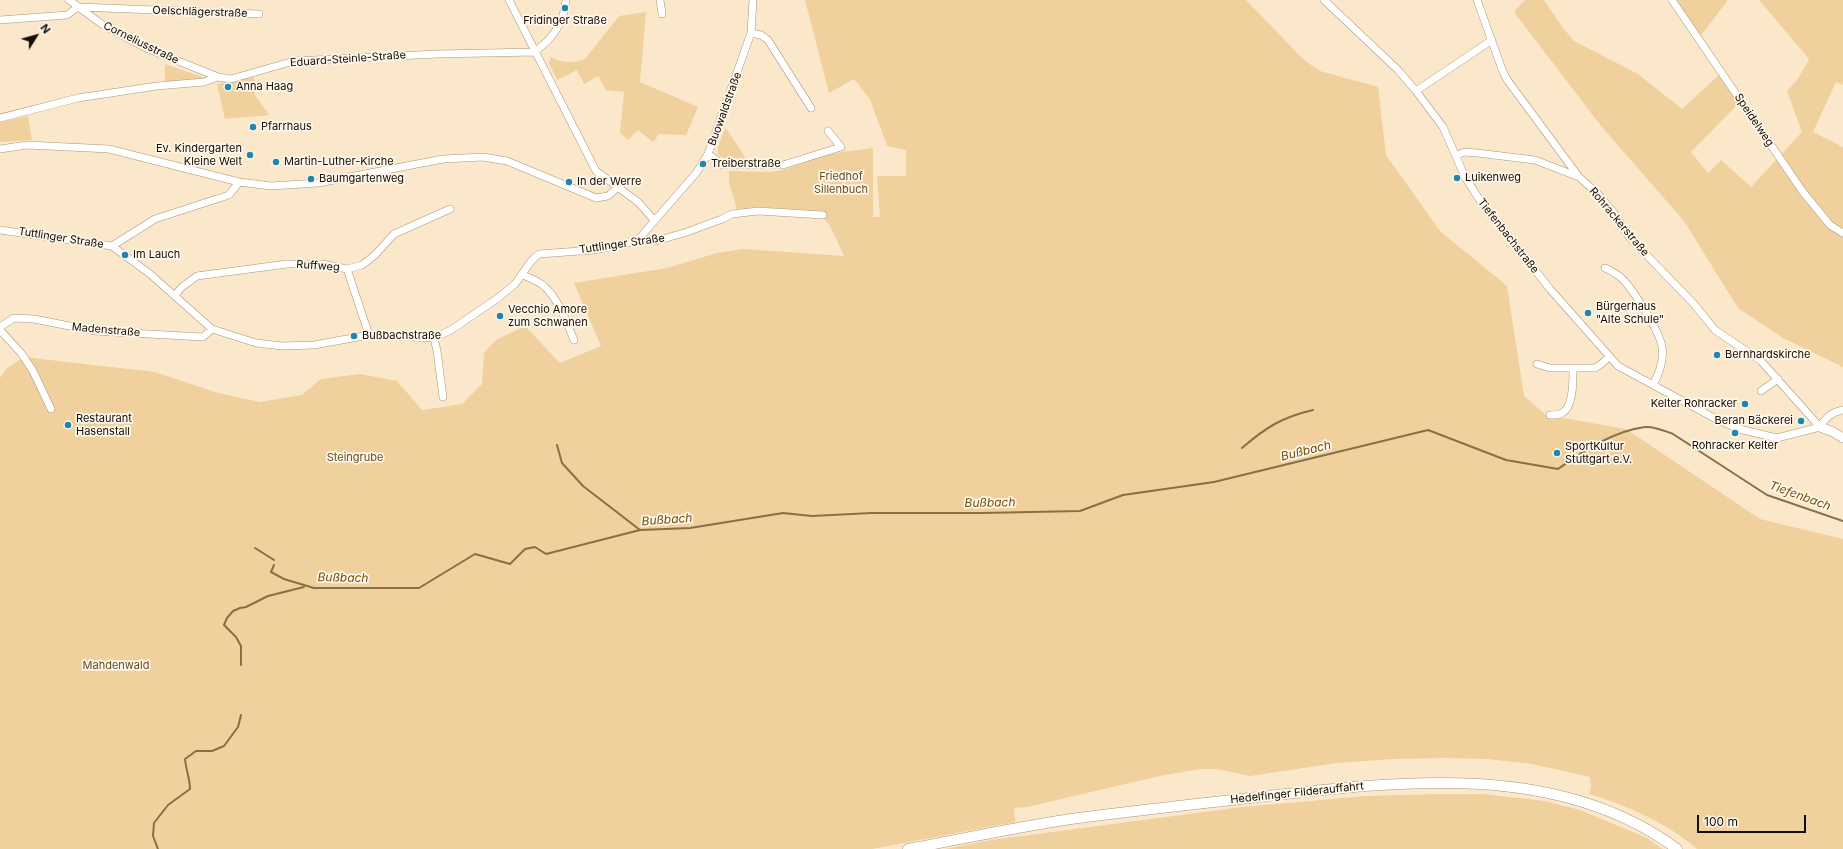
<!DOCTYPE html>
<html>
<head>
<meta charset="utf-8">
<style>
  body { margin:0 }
  #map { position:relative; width:1843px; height:849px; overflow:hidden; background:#fbe8cb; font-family:Inter,sans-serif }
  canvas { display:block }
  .north { position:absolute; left:16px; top:16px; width:40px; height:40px; -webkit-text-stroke:3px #fff7ec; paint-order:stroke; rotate:53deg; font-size:11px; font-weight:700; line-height:16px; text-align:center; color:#130d04 }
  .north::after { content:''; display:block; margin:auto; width:14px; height:18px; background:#130d04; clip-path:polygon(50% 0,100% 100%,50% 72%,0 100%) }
  .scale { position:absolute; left:1697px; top:815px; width:109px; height:18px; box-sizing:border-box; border:2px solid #130d04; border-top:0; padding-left:5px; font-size:12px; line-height:14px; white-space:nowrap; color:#130d04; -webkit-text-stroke:3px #fff7ec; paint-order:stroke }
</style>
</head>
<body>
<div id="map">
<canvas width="1843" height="849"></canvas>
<div class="north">N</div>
<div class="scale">100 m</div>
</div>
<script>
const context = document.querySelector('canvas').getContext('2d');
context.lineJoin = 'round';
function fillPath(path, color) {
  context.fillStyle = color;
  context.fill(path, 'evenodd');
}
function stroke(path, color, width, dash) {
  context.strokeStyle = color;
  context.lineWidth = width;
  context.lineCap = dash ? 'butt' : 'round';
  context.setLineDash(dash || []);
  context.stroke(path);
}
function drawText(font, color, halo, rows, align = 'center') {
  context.font = font + ' Inter,sans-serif';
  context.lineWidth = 3.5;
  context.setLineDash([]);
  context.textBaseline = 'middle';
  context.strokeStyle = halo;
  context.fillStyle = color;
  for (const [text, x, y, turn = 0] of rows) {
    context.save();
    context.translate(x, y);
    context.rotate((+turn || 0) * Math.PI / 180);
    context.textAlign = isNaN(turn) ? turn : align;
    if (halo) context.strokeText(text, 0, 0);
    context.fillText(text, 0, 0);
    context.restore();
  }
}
fillPath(new Path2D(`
  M 805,0 L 1246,0 L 1304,60 L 1320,71 L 1378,87 L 1386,155 L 1440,231 L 1507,286 L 1524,396 L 1546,415 L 1626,429 L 1760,519 L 1843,539 L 1843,849 L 1697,849 C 1666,822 1628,806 1589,794 L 1591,788 L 1590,777 L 1532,764 L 1487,759 L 1445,758 L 1392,759 L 1337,763 L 1250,776 L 1217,769 L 1201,769 L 1164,775 L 1027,807 L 1014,808 L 1015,822 L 872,849 L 0,849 L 0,378 L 6,369 L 24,357 L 155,372 L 218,393 L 260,402 L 302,395 L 321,379 L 360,374 L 397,381 L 422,410 L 462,404 L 482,384 L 484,353 L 496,340 L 525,326 L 560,363 L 601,346 L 574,283 L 667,268 L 717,253 L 743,249 L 844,256 L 829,224 L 817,211 L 759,207 L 737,209 L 729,183 L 729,171 L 771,172 L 783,170 L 819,157 L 842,152 L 873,148 L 873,217 L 880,217 L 877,176 L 906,176 L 906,150 L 887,146 L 870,99 L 854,79 L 829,93 Z
  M 1525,0 L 1544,0 L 1563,28 L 1574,41 L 1638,74 L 1682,109 L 1722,72 L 1741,101 L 1691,152 L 1708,173 L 1721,160 L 1751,187 L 1802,132 L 1787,91 L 1798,79 L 1809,59 L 1759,0 L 1843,0 L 1843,85 L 1836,82 L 1813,132 L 1843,147 L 1843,367 L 1783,338 L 1738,308 L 1684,221 L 1601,126 L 1514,12 Z
  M 1673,0 L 1728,0 L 1699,38 Z
  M 646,12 L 640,82 L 698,107 L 686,135 L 659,134 L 653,142 L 638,130 L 628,140 L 620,133 L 624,92 L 606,90 L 598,76 L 584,84 L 577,70 L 557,80 L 549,63 L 551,57 C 562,63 573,64 585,59 L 619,16 Z
  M 165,64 L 205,78 L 165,82 Z
  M 254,77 L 255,95 L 269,115 L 225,119 L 217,84 Z
  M 28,116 L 32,140 L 0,142 L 0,122 Z
  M 726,128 L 747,160 C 715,159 711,158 726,128 Z
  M 1443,794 L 1482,794 L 1545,801 L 1580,810 L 1647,838 L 1663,849 L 945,849 L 991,840 L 1242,807 L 1366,796 Z`), '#f0d09d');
stroke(new Path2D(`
  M 557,445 L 562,463 L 583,486 L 640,530
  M 1242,448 C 1266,427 1283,417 1313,410
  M 255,548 L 274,560
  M 274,565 L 271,572 L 284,579 L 314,588 L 419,588 L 475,554 L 510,564 L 525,549 L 535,547 L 546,554 L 640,530 L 690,528 L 783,513 L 812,516 L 871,513 L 982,513 L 1080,511 L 1123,495 L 1214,482 L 1428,430 L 1506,460 L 1558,469 C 1584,451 1613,431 1645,427 C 1654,426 1665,431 1673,434 L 1767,495 L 1843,521
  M 241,665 L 241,646 L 236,637 L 224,625 L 227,618 L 233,611 L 240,608 L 246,607 L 268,596 L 304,587
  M 158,849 L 153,836 L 154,823 L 168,805 L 190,789 C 190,779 186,770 185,759 L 196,751 L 212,751 L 224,746 L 238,727 L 241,715`), '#896f45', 2);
const minor = new Path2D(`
  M 69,0 L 103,25 L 146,48 L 218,77
  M 509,0 L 596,171 L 638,202 L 654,220
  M 660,0 L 662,14
  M 1324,0 L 1398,70 L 1416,91 L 1443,127 L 1465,177 L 1481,202 L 1550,289 L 1618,366 L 1716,419 L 1739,429 L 1777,438 L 1820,427
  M 1477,0 L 1503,72 L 1508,81 L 1579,177 L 1598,194 L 1614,213 L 1630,238 L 1693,303 L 1715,330 L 1761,361 L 1820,427
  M 1672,0 L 1803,192 L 1830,225 L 1843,233
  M 0,20 L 67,15 L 78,7 L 259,14
  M 751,33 L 761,35 L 768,40 L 811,108
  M 534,52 C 552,40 564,22 566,0
  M 1416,91 L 1492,40
  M 0,118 L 78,98 L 157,86 L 204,82 L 218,77 L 231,79 L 294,61 L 438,54 L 534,52
  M 0,149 L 27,145 L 109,149 L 239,182 L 271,186 L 318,183 L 443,159 L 483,157 L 507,161 L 596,198 L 608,196 L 617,188
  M 708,154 L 723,165 L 783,165 L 841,147 L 828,131
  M 1456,155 L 1465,152 L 1477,153 L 1535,160 L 1579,177
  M 0,230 L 112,246 L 150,274 L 212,329 L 256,343 L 282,346 L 314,345 L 369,335 L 434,338 L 451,330 L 498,298 L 515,284 L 532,260 L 539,254 L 594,250 L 637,241 L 656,241 L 687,232 L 722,219 L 732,214 L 758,211 L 823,215
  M 637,241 L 697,172 L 708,154 L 751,33 L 753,0
  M 112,246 L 155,219 L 229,195 L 239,182
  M 1605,268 C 1610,270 1615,273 1619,276 C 1631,285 1660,332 1662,347 C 1664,360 1659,374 1653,385
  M 347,269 L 369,335
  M 523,275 C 530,278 539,281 545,287 C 559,300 567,323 574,340
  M 175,295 L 182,287 L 197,276 L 287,264 L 322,264 L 347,269 L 362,265 L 375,255 L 394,234 L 450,209
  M 0,327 L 14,318 L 34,319 L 95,331 L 203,337 L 212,329
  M 0,330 L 21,353 L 33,371 L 51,409
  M 434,338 L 437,351 L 443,397
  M 1537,364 L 1550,368 L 1595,368 L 1600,365 L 1609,357
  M 1761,391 L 1778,379
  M 1550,415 C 1553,415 1559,415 1562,413 C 1574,407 1573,379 1573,368
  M 1820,427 C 1825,418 1832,412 1843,410`);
const tertiary = new Path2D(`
  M 1820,427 L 1833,432 L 1843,438`);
const secondary = new Path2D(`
  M 908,849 C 962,839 1017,827 1071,819 C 1125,812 1179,806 1232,800 C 1378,784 1550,755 1677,849`);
stroke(minor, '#a7967a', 8);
stroke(tertiary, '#a7967a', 10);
stroke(secondary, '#a7967a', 11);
stroke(minor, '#fff', 7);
stroke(tertiary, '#fff', 9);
stroke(secondary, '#fff', 10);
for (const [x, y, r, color] of [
  [565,8,4,"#1f87af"],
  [228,87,4,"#1f87af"],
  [253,127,4,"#1f87af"],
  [250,155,4,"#1f87af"],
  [276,162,4,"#1f87af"],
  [703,164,4,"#1f87af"],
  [1457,178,4,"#1f87af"],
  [311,179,4,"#1f87af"],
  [569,182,4,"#1f87af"],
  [125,255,4,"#1f87af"],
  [1588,313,4,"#1f87af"],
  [500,316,4,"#1f87af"],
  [354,336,4,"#1f87af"],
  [1717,355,4,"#1f87af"],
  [1745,404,4,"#1f87af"],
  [1801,421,4,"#1f87af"],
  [68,425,4,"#1f87af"],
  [1735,433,4,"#1f87af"],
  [1557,453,4,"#1f87af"]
]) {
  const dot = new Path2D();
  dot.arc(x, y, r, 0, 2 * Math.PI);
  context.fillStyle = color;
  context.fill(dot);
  stroke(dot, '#fff7ec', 1.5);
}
drawText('11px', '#130d04', '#fff7ec', [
  ["Oelschlägerstraße",200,12,2],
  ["Corneliusstraße",141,43,26],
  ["Eduard-Steinle-Straße",348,59,-4],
  ["Buowaldstraße",725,109,-70],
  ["Speidelweg",1754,120,56],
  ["Rohrackerstraße",1619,222,50],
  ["Tiefenbachstraße",1508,236,52],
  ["Tuttlinger Straße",61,238,9],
  ["Tuttlinger Straße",622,244,-8],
  ["Ruffweg",318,266,4],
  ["Madenstraße",106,330,5],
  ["Hedelfinger Filderauffahrt",1297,793,-6]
]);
drawText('11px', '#130d04', '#fff7ec', [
  ["Fridinger Straße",565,21,"center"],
  ["Anna Haag",236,87],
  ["Pfarrhaus",261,127],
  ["Ev. Kindergarten",242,149,"right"],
  ["Kleine Welt",242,162,"right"],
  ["Martin-Luther-Kirche",284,162],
  ["Treiberstraße",711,164],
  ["Luikenweg",1465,178],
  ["Baumgartenweg",319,179],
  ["In der Werre",577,182],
  ["Im Lauch",133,255],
  ["Bürgerhaus",1596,307],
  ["\"Alte Schule\"",1596,320],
  ["Vecchio Amore",508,310],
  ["zum Schwanen",508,323],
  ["Bußbachstraße",362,336],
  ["Bernhardskirche",1725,355],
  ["Kelter Rohracker",1737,404,"right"],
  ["Restaurant",76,419],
  ["Hasenstall",76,432],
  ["Beran Bäckerei",1793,421,"right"],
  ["Rohracker Kelter",1735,446,"center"],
  ["SportKultur",1565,447],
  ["Stuttgart e.V.",1565,460]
], 'left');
drawText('11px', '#654c20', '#fff7ec', [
  ["Friedhof",841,177],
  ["Sillenbuch",841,190],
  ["Steingrube",355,458],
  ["Mahdenwald",116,666]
]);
drawText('italic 12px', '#714f05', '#fff7ec', [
  ["Bußbach",1306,451,-14],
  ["Tiefenbach",1800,496,20],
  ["Bußbach",990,503,-1],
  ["Bußbach",667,520,-4],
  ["Bußbach",343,578,1]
]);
</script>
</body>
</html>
